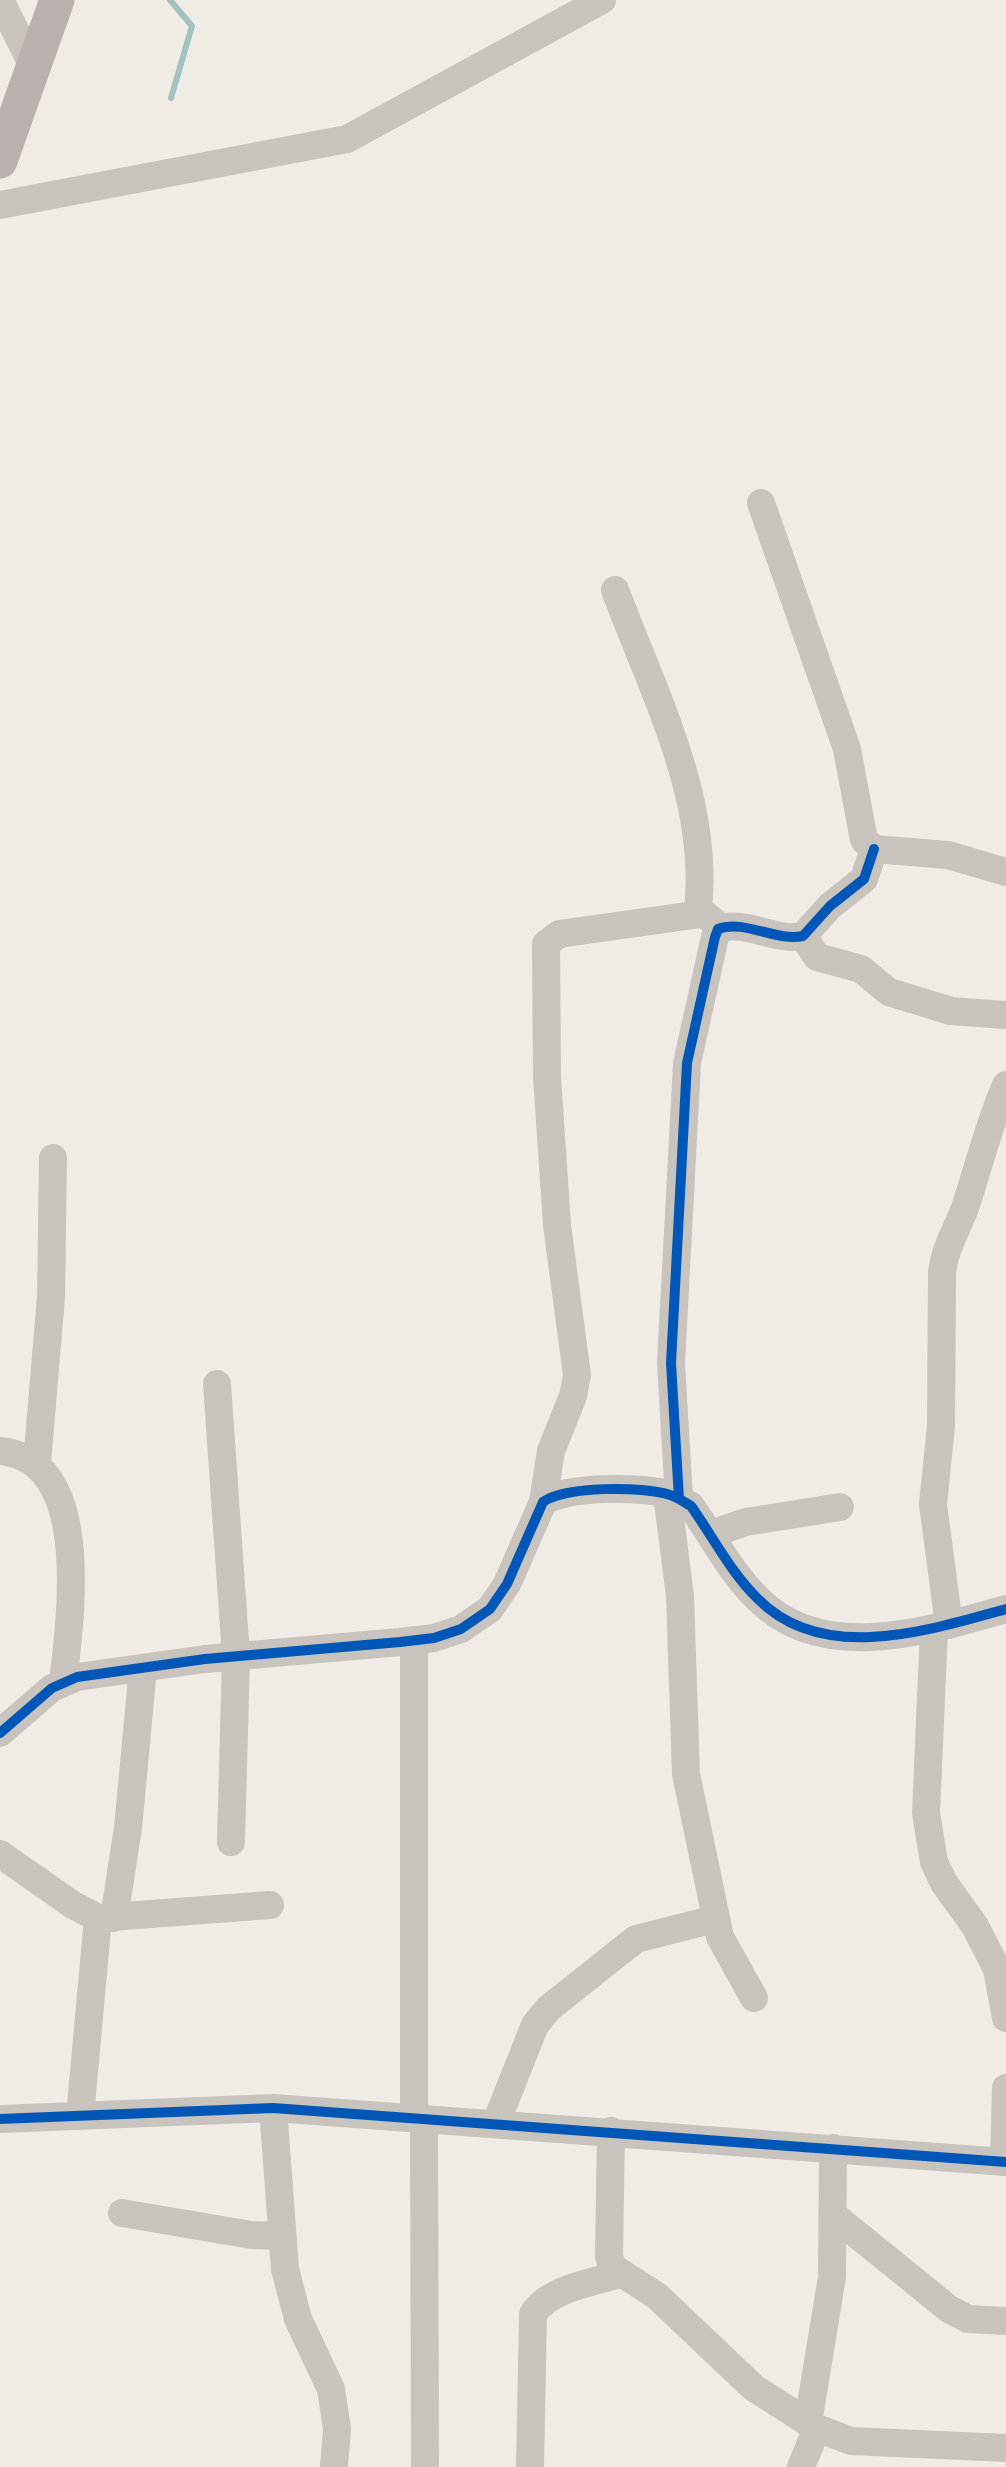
<!DOCTYPE html>
<html>
<head>
<meta charset="utf-8">
<style>
  body { margin:0 }
  canvas { display:block; background:#f0ebe5 }
</style>
</head>
<body>
<canvas width="1006" height="2467"></canvas>
<script>
const context = document.querySelector('canvas').getContext('2d');
context.lineJoin = 'round';
function stroke(path, color, width, dash) {
  context.strokeStyle = color;
  context.lineWidth = width;
  context.lineCap = dash ? 'butt' : 'round';
  context.setLineDash(dash || []);
  context.stroke(path);
}
stroke(new Path2D(`
  M 170,0 L 192,26 L 171,98`), '#a1c2c1', 6);
stroke(new Path2D(`
  M 0,0 L 34,68
  M 0,205 L 347,139 L 602,0
  M 761,503 L 847,749 L 864,840 L 874,849 L 948,855 L 1006,872
  M 615,590 C 653,692 710,798 698,909 L 713,921
  M 803,936 L 817,957 L 861,969 L 889,992 L 951,1011 L 1006,1015
  M 217,1384 L 236,1656 L 231,1842
  M 0,1451 C 94,1460 70,1618 63,1683
  M 37,1463 L 51,1297 L 53,1158
  M 667,1494 L 680,1596 L 686,1774 L 720,1937 L 754,1998
  M 679,1499 L 671,1363 L 687,1063 L 715,937 L 718,929 C 744,919 776,942 803,936 L 830,906 L 864,879 L 874,849
  M 543,1502 L 551,1451 L 573,1396 L 577,1375 L 557,1225 L 547,1077 L 546,944 L 559,934 L 701,914
  M 711,1534 L 746,1522 L 840,1507
  M 949,1625 L 933,1504 L 941,1426 L 942,1272 C 945,1247 958,1228 966,1205 C 979,1165 989,1124 1006,1085
  M 934,1629 L 926,1813 L 934,1862 L 944,1883 L 975,1926 L 997,1969 L 1006,2018
  M 414,1640 L 414,2118
  M 0,1733 L 52,1688 L 77,1677 L 205,1659 L 400,1642 L 434,1638 L 461,1629 L 490,1609 L 507,1584 L 543,1502 C 564,1486 644,1486 670,1495 C 677,1497 684,1502 691,1506 C 713,1537 731,1573 758,1599 C 823,1665 930,1630 1006,1609
  M 0,1854 L 73,1905 L 98,1918 L 270,1905
  M 114,1918 L 128,1828 L 143,1668
  M 273,2108 L 285,2269 L 298,2319 L 331,2389 L 337,2429 L 334,2467
  M 80,2116 L 98,1918
  M 424,2118 L 425,2467
  M 0,2119 L 273,2108 L 1006,2162
  M 496,2123 L 535,2025 L 549,2008 L 636,1939 L 715,1919
  M 611,2131 L 609,2256 L 612,2267 L 657,2296 L 754,2388 L 817,2428 L 851,2441 L 1006,2448
  M 1004,2162 L 1006,2088
  M 122,2213 L 251,2235 L 282,2236
  M 833,2215 L 949,2309 L 968,2319 L 1006,2321
  M 808,2423 L 832,2277 L 833,2148
  M 530,2467 L 533,2314 C 550,2288 592,2283 620,2274
  M 801,2467 L 817,2428`), '#c9c3be', 28);
stroke(new Path2D(`
  M 0,161 L 57,0`), '#b8b1ad', 35);
stroke(new Path2D(`
  M 679,1499 L 671,1363 L 687,1063 L 715,937 L 718,929 C 744,919 776,942 803,936 L 830,906 L 864,879 L 874,849
  M 0,1733 L 52,1688 L 77,1677 L 205,1659 L 400,1642 L 434,1638 L 461,1629 L 490,1609 L 507,1584 L 543,1502 C 564,1486 644,1486 670,1495 C 677,1497 684,1502 691,1506 C 713,1537 731,1573 758,1599 C 823,1665 930,1630 1006,1609
  M 0,2119 L 273,2108 L 1006,2162`), '#0057b8', 10);
</script>
</body>
</html>
